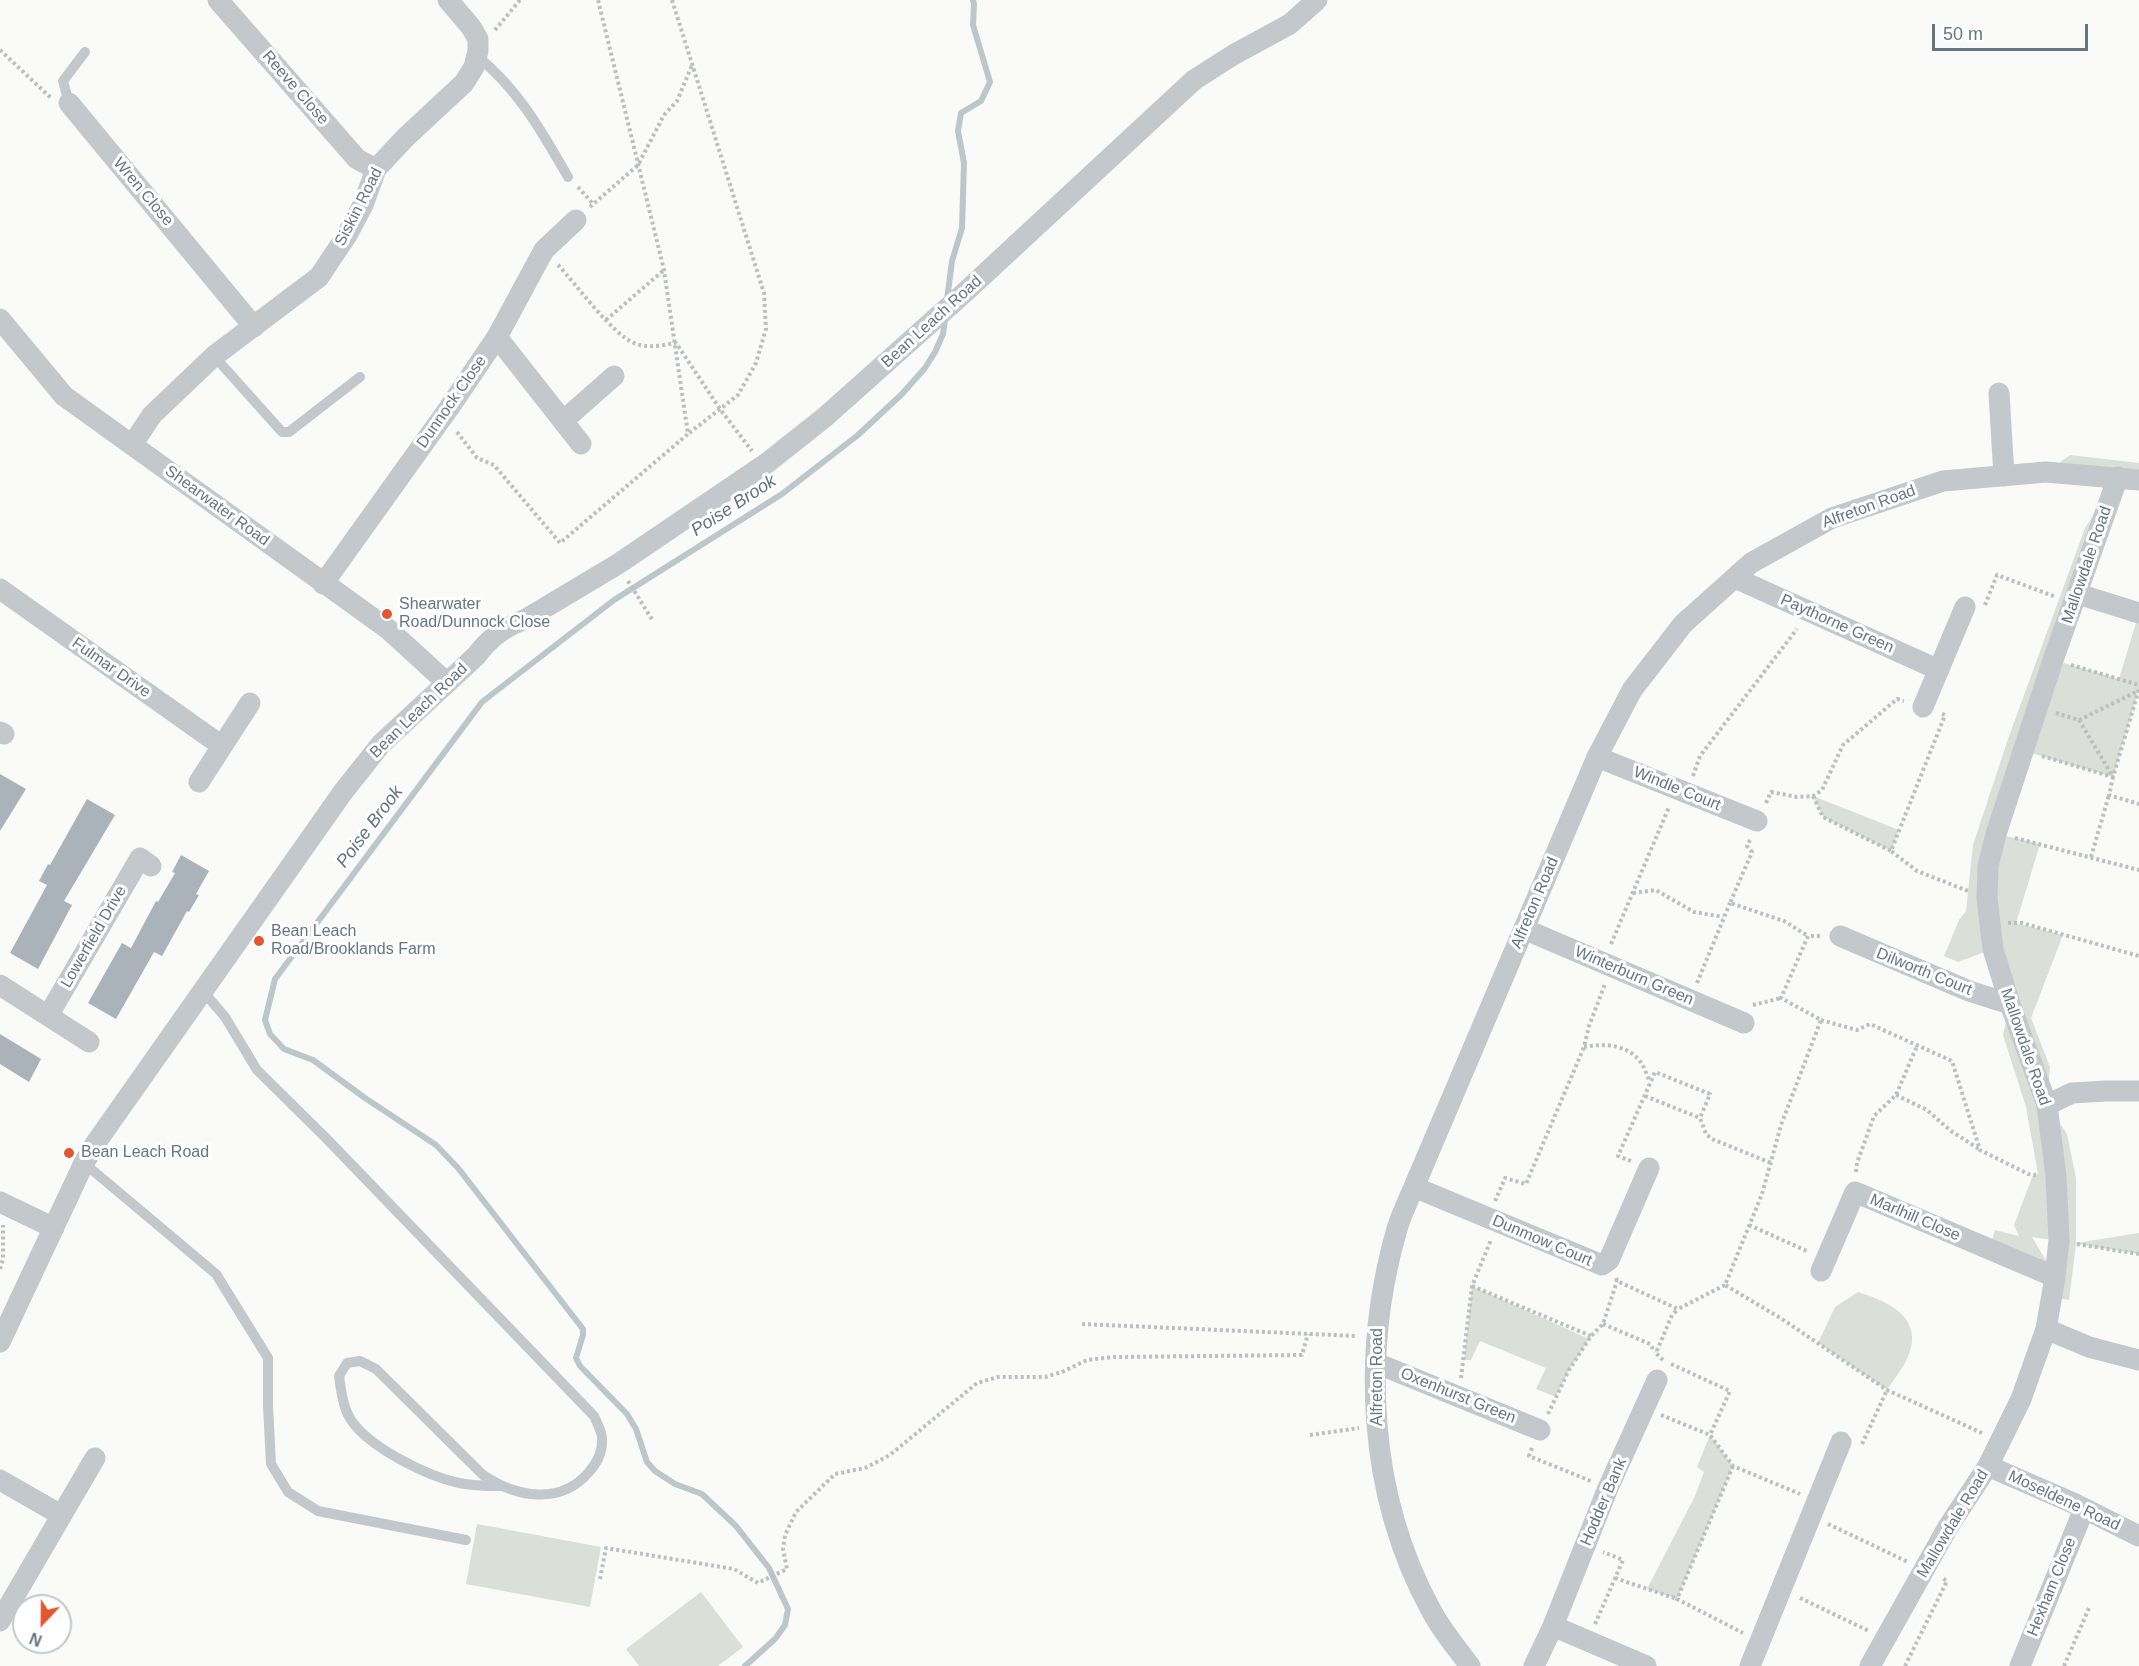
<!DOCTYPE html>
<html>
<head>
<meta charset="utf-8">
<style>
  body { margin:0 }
  #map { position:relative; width:2139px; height:1666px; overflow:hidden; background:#fafaf8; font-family:Helvetica,sans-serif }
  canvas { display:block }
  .north { position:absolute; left:12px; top:1594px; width:60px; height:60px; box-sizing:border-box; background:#fff; border:2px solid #c1c8cd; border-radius:50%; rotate:202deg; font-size:16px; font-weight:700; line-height:24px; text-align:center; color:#657683 }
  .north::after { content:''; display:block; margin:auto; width:21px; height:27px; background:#e4572e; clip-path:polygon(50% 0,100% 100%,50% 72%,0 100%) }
  .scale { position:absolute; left:1932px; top:24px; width:156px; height:27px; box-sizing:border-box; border:3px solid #657683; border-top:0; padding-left:8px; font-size:18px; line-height:21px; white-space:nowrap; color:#657683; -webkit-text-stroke:4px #fff; paint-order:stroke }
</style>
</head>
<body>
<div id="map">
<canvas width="2139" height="1666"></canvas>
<div class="north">N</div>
<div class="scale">50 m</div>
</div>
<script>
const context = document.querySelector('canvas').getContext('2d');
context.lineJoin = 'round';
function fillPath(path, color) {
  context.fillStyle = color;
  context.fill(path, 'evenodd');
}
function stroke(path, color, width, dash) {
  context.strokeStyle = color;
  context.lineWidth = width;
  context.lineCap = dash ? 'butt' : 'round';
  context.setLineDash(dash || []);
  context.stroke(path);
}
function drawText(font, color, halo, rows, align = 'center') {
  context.font = font + ' Helvetica,sans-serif';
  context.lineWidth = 6;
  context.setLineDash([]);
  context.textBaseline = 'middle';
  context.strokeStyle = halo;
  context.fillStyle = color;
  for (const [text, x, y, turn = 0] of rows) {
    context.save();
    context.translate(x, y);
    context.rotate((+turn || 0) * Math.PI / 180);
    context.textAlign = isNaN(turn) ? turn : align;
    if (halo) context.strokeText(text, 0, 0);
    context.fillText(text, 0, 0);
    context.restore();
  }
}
fillPath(new Path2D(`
  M 2070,455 L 2139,463 L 2139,482 L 2118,477 L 2054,660 L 2119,679 L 2139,613 L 2139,689 L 2113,777 L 2024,751 L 1997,834 L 2040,844 L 2016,923 L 2063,935 L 2031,1018 L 2050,1067 L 2047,1105 L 2067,1134 L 2076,1178 L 2076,1243 L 2139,1233 L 2139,1254 L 2076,1244 L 2069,1300 L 2052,1297 L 2055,1277 L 1989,1249 L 1995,1230 L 2019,1236 L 2014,1225 L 2033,1175 L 2038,1174 L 2026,1107 L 2003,1035 L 2010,1004 L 1993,949 L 1958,962 L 1944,956 L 1959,920 L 1966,911 L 1973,845 L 2008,739 L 2085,528 L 2117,478 L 2046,472 ZM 2032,1237 L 2058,1241 L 2055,1276 Z
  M 1813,796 L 1899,830 L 1891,851 L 1823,817 Z
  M 1472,1286 L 1589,1339 L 1569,1370 L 1556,1397 L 1536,1389 L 1546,1368 L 1480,1341 L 1471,1360 L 1464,1360 Z
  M 1858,1292 C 1890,1302 1926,1319 1907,1359 C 1902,1370 1893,1380 1887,1390 L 1818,1343 L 1835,1307 Z
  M 1710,1435 L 1733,1466 L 1677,1599 L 1647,1589 L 1695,1496 L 1704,1472 L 1697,1467 Z
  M 477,1524 L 601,1547 L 590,1607 L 466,1584 Z
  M 701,1592 L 743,1647 L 718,1666 L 639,1666 L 626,1649 Z`), '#dadfd7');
stroke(new Path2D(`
  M 947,300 L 952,261 L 962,228 L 964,163 L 958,131 L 961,113 L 981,101 L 990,82 L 973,25 L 974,4 L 973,0
  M 745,1666 L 775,1639 L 785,1625 L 788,1609 L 769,1568 L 736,1526 L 702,1494 L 675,1484 L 655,1471 L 647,1462 L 636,1429 L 627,1414 L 580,1366 L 576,1358 L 583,1335 L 583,1329 L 458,1168 L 436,1145 L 365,1098 L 313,1060 L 284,1049 L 270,1034 L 265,1020 L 275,979 L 482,702 L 614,600 L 782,494 L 858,435 L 902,394 L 925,368 L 935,352 L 943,334 L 945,319`), '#bbc7cb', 6);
fillPath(new Path2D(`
  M 0,774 L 26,789 L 0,831 Z
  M 87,799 L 115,815 L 64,901 L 72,905 L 38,969 L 10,953 L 47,885 L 39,881 L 48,864 L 50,865 Z
  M 181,855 L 209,871 L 196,894 L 199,895 L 189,912 L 187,911 L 162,956 L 154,952 L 116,1019 L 88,1003 L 122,943 L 131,948 L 156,901 L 158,902 L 175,873 L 172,872 Z
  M 0,1034 L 41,1059 L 29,1082 L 0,1064 Z`), '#aab3b9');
stroke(new Path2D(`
  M 672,0 L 764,293 L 766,329 L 756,363 L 738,395 L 688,434
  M 495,30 L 520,0
  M 0,50 L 51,98
  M 578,187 L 593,204
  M 590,207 L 638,165 L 664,115 L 677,101 L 692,65
  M 558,265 C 576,284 612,334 634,343 C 647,349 663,345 676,343 L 720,409 L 752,451
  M 606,320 L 664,270
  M 457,432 L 477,458 L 494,465 L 560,543 L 688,434 L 664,270 L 598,0
  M 628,581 L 653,621
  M 1985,605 L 1997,575 L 2056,597
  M 2071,665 L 2139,685
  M 2056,713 L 2079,720 L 2113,777 L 2109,795 L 2139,804
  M 1942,714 L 1945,715 L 1891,851 L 1917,871 L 1968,891
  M 2079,720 L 2138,691
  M 2042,756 L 2113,777 L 2139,689
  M 1693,776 L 1700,756 L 1797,629
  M 1813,796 L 1823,817 L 1891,851
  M 1766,803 L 1771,792 L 1797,797 L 1813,796 L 1822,790 L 1843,745 L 1897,699 L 1904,701
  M 2015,838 L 2139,870
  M 1750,840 L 1747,846 L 1752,852 L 1730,903 L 1784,921 L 1808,936
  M 2091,857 L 2109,795
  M 1633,893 L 1656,890 L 1694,912 L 1723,917
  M 2008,923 L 2022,923 L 2139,956
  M 1820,936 L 1808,936 L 1781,998 L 1821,1020 L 1781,1125 L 1762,1194 L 1725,1285 L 1782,1319 L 1887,1390 L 1982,1433
  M 1611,944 L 1669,807
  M 1697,983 L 1730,903
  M 1753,1005 L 1781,998
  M 1821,1020 L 1857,1030 L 1870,1024 L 1952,1061 L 1980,1150 L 2028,1174 L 2036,1175
  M 1584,1047 C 1604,1043 1629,1044 1642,1064 C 1645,1069 1647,1076 1650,1082
  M 1896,1095 L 1927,1110 L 1951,1131 L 1979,1149
  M 1645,1096 L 1700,1118
  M 1631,1161 L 1618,1156 L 1655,1072 L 1710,1094 L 1700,1118 L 1706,1134 L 1712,1139 L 1771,1163
  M 1856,1172 L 1857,1163 L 1874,1116 L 1896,1095 L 1917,1046
  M 1495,1201 L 1505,1178 L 1526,1184 L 1584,1047 L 1589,1026 L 1605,984
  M 1749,1225 L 1809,1252
  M 2077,1244 L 2139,1254
  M 0,1269 L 3,1259 L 3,1225
  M 1616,1278 L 1617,1281 L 1678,1309 L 1725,1285
  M 1472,1286 L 1591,1336
  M 1082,1324 L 1357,1336
  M 1603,1324 L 1650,1344 L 1655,1352
  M 1663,1360 L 1656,1353 L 1672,1315 L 1678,1309
  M 1671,1364 L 1730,1391 L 1710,1435 L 1733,1466 L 1800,1494
  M 1461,1378 L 1472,1286 L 1491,1240
  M 1548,1414 L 1569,1370 L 1591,1336 L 1603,1324 L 1617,1281
  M 1661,1415 L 1710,1435
  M 1310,1435 L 1359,1428
  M 1862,1444 L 1887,1390
  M 1532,1448 L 1529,1456 L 1591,1481
  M 1733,1466 L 1677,1599 L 1743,1633
  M 1828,1524 L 1908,1562
  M 1615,1578 L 1677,1599
  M 600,1579 L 606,1548 L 734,1569 L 758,1583 L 787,1569 L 783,1549 L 785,1535 L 796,1512 L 835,1474 L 865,1468 L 890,1455 L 977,1383 L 998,1377 L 1045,1377 L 1062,1372 L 1087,1360 L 1114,1357 L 1302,1355 L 1308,1334
  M 1800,1598 L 1869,1631
  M 1595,1624 L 1623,1560 L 1603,1552
  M 1905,1666 L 1947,1581 L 1942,1578
  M 2064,1666 L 2089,1608`), '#bbbfc2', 4, [3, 3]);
stroke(new Path2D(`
  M 477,56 C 519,90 542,132 568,177
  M 69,103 L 63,81 L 85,52
  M 214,356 L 282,432 L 289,432 L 360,377
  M 202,990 L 225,1017 L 257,1070 L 326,1138 L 594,1416 C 597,1423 602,1432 602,1438 C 603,1452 597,1463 589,1472 C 560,1506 516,1497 483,1475 L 376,1369 L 360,1361 L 347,1363 L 339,1376 C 341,1390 343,1408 351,1420 C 370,1448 427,1476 459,1483 C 473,1486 486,1486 501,1486
  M 84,1163 L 216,1274 L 268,1358 L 268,1406 L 271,1464 L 288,1492 L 318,1511 L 466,1540`), '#c3c8cc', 10);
stroke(new Path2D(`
  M 218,0 L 357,159 L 376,169
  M 69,103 L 254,327
  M 0,319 L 64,396 L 388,629 L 446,682
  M 497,337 L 581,444
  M 1999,393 L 2004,476
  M 563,421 L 614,376
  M 132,445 L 152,415 L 214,356 L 319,277 L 347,235 L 363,205 L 376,169 L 406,137 L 464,83 L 474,67 L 478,51 L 478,39 L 471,27 L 448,0
  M 1735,578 L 1939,670
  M 323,584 L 449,408 L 497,337 L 544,250 L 576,220
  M 0,589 L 222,746
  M 2078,594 L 2139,613
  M 1923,707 L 1965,607
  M 0,732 L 4,734
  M 1597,757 L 1757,821
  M 199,782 L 250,703
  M 1524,929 L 1744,1023
  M 1840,936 L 1969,991 L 2010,1004
  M 0,985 L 89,1042
  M 48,1016 L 140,858 L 151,866
  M 2047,1105 L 2072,1093 L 2106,1091 L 2139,1091
  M 1414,1187 L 1602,1265 L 1609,1260 L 1649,1168
  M 0,1202 L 54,1228
  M 1821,1271 L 1855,1192 L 2055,1277
  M 2046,1329 L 2089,1347 L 2139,1360
  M 0,1342 L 84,1163 L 95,1144 L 343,792 L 381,744 L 476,656 C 489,638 504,627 526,619 L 618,564 L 767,463 L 825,417 L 963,294 L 1194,80 L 1233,55 L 1290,24 L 1317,0
  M 1376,1363 L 1540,1430
  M 1988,1466 L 2073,1503 L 2139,1536
  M 0,1480 L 61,1515
  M 0,1621 L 95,1458
  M 1553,1626 L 1646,1666
  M 1470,1666 C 1457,1648 1441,1630 1431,1610 C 1368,1495 1361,1354 1397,1229 C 1401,1215 1408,1201 1414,1187 L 1597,757 L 1632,690 L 1683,624 L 1751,563 L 1832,518 L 1943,481 L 2046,472 L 2139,480
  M 1534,1666 L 1553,1626 L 1608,1488 L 1657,1380
  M 1750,1666 L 1841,1442
  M 1870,1666 L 1948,1527 L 1988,1466 L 2021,1399 L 2046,1329 L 2055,1277 L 2059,1240 L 2056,1176 L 2047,1105 L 2010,1004 L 1993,949 L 1987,898 L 1988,866 L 1996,834 L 2053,660 L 2118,477
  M 2020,1666 L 2084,1509`), '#c3c8cc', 21);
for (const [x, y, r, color] of [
  [387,614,6,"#e4572e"],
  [259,941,6,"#e4572e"],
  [69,1153,6,"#e4572e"]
]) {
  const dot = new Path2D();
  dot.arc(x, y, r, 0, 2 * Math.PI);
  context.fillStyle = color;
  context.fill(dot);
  stroke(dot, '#fff', 2);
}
drawText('16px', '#657683', '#fff', [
  ["Reeve Close",295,88,49],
  ["Wren Close",143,192,50],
  ["Siskin Road",359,207,-63],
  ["Bean Leach Road",932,322,-42],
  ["Dunnock Close",452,402,-55],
  ["Shearwater Road",217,506,36],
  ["Alfreton Road",1869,507,-20],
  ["Mallowdale Road",2087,565,-71],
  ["Paythorne Green",1837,624,24],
  ["Fulmar Drive",111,668,35],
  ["Bean Leach Road",419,711,-44],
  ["Windle Court",1677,789,22],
  ["Alfreton Road",1535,903,-67],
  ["Lowerfield Drive",94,937,-60],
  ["Dilworth Court",1924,972,22],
  ["Winterburn Green",1634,976,23],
  ["Mallowdale Road",2025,1047,71],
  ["Marlhill Close",1915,1218,23],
  ["Dunmow Court",1542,1241,23],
  ["Alfreton Road",1378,1377,-90],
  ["Oxenhurst Green",1458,1396,22],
  ["Moseldene Road",2064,1501,25],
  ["Hodder Bank",1604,1502,-67],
  ["Mallowdale Road",1953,1524,-59],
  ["Hexham Close",2052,1587,-68]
]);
drawText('16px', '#657683', '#fff', [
  ["Shearwater",399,605],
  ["Road/Dunnock Close",399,623],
  ["Bean Leach",271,932],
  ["Road/Brooklands Farm",271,950],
  ["Bean Leach Road",81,1153]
], 'left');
drawText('italic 18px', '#60757c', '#fff', [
  ["Poise Brook",734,506,-33],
  ["Poise Brook",370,827,-53]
]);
</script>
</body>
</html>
